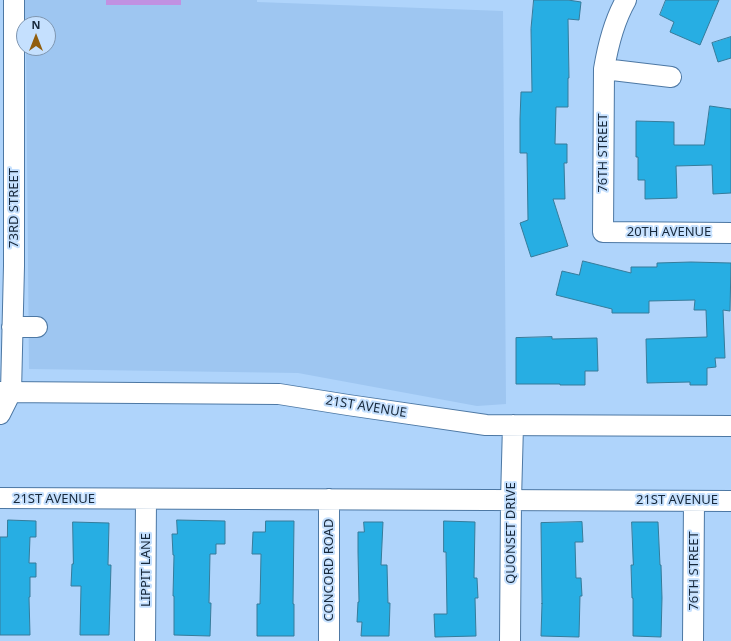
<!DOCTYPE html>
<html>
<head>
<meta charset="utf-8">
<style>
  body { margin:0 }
  #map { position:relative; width:731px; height:641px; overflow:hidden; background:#afd4fb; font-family:"Noto Sans",sans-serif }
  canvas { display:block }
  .north { position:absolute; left:16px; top:16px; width:40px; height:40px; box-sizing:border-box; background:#c5e0fe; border:1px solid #7f96b0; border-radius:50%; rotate:0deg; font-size:11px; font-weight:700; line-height:16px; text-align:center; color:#17283b }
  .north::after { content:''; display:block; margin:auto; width:14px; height:18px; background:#915e0e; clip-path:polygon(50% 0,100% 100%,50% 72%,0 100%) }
</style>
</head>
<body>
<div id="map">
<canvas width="731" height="641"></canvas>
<div class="north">N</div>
</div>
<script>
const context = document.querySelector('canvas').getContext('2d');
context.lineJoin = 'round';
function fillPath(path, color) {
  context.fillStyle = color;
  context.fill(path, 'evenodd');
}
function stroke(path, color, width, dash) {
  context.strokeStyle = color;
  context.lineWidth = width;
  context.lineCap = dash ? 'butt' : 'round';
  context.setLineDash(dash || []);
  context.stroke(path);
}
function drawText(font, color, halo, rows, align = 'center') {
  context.font = font + ' "Noto Sans",sans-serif';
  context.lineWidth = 4;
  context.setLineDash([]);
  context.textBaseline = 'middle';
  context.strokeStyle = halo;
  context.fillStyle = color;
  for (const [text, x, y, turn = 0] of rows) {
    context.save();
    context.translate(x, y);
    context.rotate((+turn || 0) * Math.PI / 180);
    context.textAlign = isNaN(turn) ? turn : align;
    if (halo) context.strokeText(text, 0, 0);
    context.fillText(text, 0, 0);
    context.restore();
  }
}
fillPath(new Path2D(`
  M 25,0 L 257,0 L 257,2 L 503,11 L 506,404 L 477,406 L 298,373 L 29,369 L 26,48 L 48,48 L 48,24 L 25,24 Z`), '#9ec6f1');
fillPath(new Path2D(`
  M 106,0 L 181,0 L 181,5 L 106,5 Z`), '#c191e2');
const building = new Path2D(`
  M 534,0 L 568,0 L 581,2 L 579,20 L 568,19 L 569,78 L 568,78 L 568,107 L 556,107 L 555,144 L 567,144 L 567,163 L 564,163 L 565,199 L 553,199 L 568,246 L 531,257 L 520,223 L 528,220 L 527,153 L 520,153 L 520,119 L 521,92 L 532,92 L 531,29 Z
  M 666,0 L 719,0 L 700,45 L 670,32 L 674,22 L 660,15 Z
  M 731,37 L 731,58 L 718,62 L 712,43 Z
  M 710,106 L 731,109 L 731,193 L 713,194 L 712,165 L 676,166 L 677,198 L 645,199 L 645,180 L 638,180 L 638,157 L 636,157 L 636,121 L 674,122 L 674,145 L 704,145 Z
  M 583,261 L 631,273 L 631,267 L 657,267 L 657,263 L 691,262 L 731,263 L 730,311 L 723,310 L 725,358 L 715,358 L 716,367 L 707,368 L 707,385 L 690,385 L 690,382 L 647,383 L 646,339 L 707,337 L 706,310 L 694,310 L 695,300 L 649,301 L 649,313 L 612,313 L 612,309 L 556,295 L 562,271 L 579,275 Z
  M 552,337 L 552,339 L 597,338 L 598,371 L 585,371 L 585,385 L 560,385 L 560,384 L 516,384 L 516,338 Z
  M 8,520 L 36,521 L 36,537 L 30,537 L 29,563 L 36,563 L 36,577 L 30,577 L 30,597 L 29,597 L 30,635 L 0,635 L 0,537 L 7,537 Z
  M 177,520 L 225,521 L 225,544 L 216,544 L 216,554 L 210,554 L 209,603 L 211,603 L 210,636 L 174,635 L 174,596 L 173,596 L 174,555 L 173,555 L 172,534 L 177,534 Z
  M 266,521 L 294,521 L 293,604 L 294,604 L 294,636 L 257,636 L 257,604 L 260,604 L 261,554 L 252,554 L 253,532 L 265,532 Z
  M 444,521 L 475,522 L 474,578 L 477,578 L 478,598 L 475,598 L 476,636 L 435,637 L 434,614 L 447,614 L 446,552 L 444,552 Z
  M 73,522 L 109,523 L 108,565 L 111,565 L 109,635 L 80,635 L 81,586 L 71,586 L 72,564 L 73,564 Z
  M 364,522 L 383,522 L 381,565 L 387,565 L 388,603 L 390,603 L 389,636 L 361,636 L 362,622 L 357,622 L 358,602 L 359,602 L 358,552 L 358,532 L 364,532 Z
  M 582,522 L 583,542 L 575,542 L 576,578 L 581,578 L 582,596 L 580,596 L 579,637 L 541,636 L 542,603 L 542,604 L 541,523 Z
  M 632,522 L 658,522 L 660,565 L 661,565 L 662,598 L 661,637 L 633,636 L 633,598 L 632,598 L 631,565 L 633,565 Z`);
fillPath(building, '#27aee3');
stroke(building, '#367b9a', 1);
const minor = new Path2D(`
  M 626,0 C 614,21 608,45 604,69 L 603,232 L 731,233
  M 604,69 L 671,77
  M 12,327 L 37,327
  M 0,392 L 279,394 L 348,405 L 486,425 L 731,426
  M 0,414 L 11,392 L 14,266 L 14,0
  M 0,498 L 731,501
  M 329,499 L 329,641
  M 145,641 L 146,499
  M 510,641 L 511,500 L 513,425
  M 693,641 L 694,501`);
stroke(minor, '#4d78a4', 22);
stroke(minor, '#fff', 20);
drawText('13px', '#17283b', '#c5e0fe', [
  ["76TH STREET",603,153,-90],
  ["73RD STREET",14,208,-90],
  ["20TH AVENUE",669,232],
  ["21ST AVENUE",366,407,9],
  ["21ST AVENUE",54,499],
  ["21ST AVENUE",677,500],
  ["QUONSET DRIVE",511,533,-90],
  ["LIPPIT LANE",146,570,-90],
  ["CONCORD ROAD",329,570,-90],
  ["76TH STREET",694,571,-90]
]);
</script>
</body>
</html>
